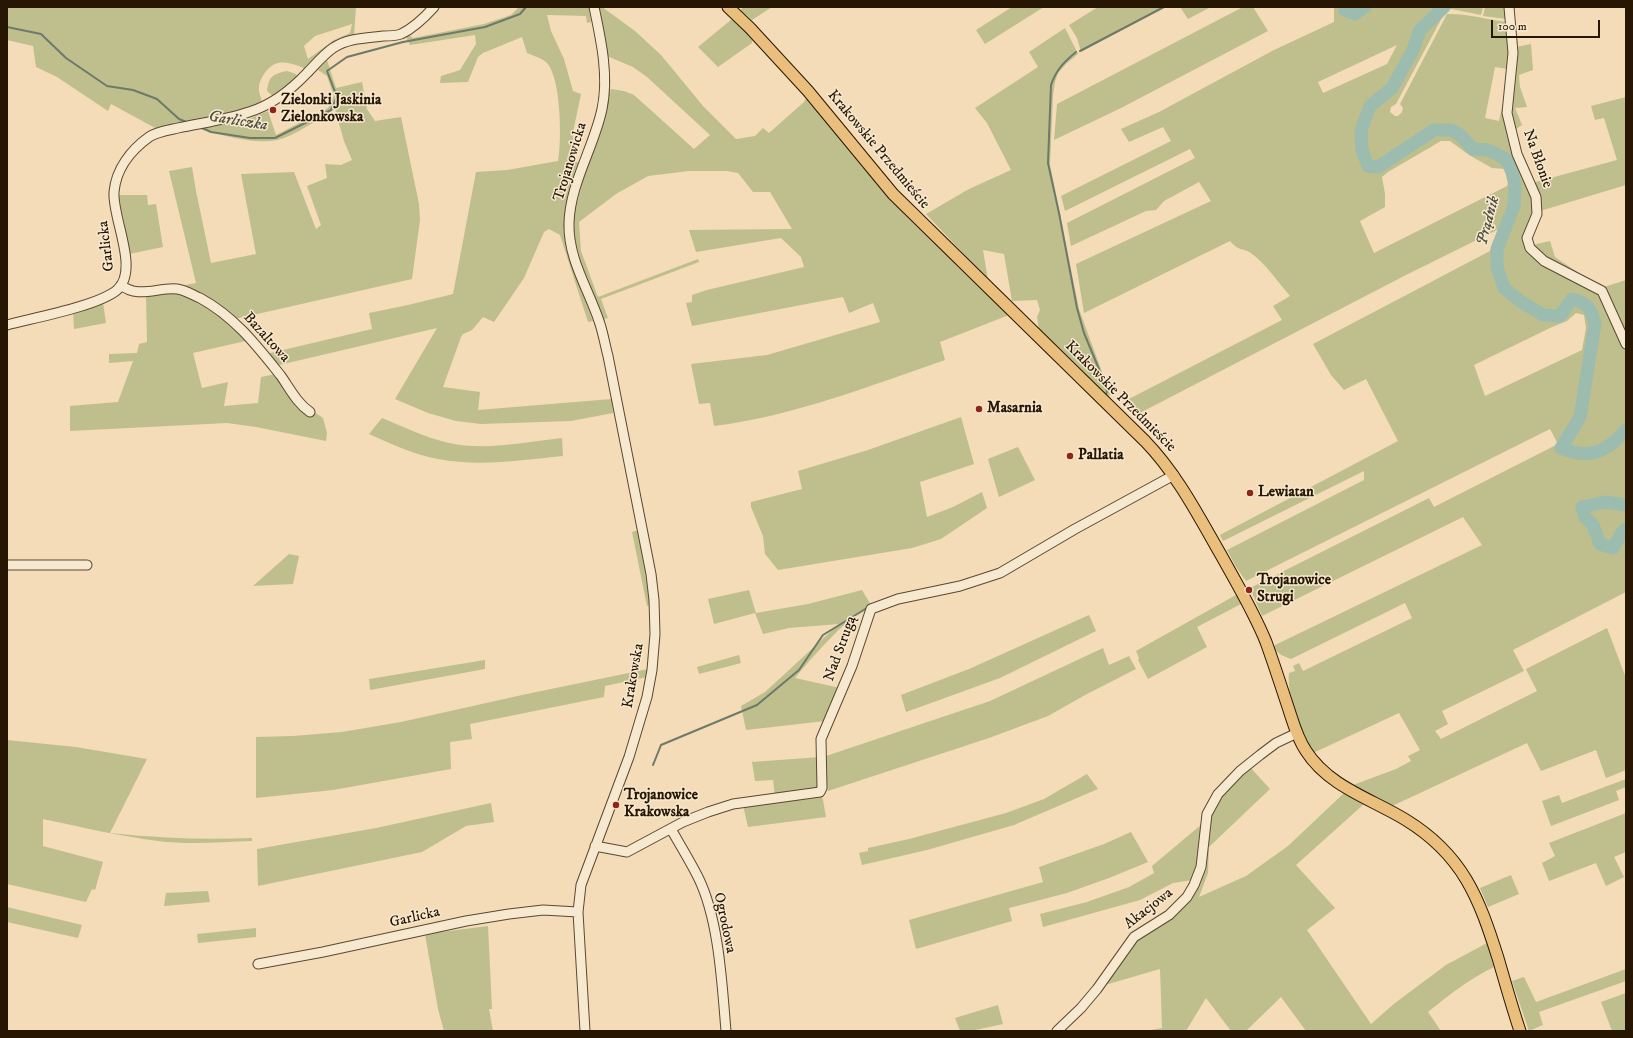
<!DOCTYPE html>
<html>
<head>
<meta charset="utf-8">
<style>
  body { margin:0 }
  #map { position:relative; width:1633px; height:1038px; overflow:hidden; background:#f3dcb7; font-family:"IM FELL DW Pica",serif }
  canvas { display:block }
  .frame { position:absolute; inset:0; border:8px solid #271602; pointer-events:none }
  .scale { position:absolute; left:1491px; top:20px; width:109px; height:18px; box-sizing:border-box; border:2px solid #271602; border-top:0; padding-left:5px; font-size:12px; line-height:14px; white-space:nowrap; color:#271602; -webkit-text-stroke:3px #f7e8d0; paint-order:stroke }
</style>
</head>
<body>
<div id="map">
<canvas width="1633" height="1038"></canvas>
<div class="frame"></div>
<div class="scale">100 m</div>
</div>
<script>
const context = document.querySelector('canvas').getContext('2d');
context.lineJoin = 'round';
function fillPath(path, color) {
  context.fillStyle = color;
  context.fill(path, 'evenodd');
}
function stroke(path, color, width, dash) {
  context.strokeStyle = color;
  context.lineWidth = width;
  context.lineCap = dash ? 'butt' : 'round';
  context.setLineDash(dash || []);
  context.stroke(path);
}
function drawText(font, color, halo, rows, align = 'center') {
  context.font = font + ' "IM FELL DW Pica",serif';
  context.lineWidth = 3;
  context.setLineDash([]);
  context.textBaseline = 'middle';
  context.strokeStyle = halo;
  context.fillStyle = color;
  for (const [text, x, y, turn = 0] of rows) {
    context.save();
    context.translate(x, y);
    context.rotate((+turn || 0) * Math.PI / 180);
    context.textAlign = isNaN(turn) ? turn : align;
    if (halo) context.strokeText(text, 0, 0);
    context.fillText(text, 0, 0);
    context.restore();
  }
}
fillPath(new Path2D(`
  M 7,7 L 356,7 L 354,36 L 307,69 C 298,66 288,61 278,63 C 269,65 260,77 259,87 C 258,91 261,97 262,102 L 246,109 L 194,122 L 157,129 L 111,104 L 108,111 L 57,77 L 36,67 L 33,46 L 7,40 ZM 352,24 L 350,33 L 334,40 L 308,59 L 304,46 L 315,36 Z
  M 519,7 L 589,7 L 591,22 L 587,23 L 586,16 L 547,15 L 551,31 L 564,59 L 573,91 L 581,94 L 573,132 L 573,162 L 580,162 L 564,229 L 568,253 L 593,321 L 588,322 L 560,235 L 549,229 L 544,232 L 524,278 L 494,322 L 483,317 L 472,330 L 463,334 L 461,337 L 443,387 L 480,392 L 478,410 L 612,399 L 613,413 L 571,421 L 481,424 L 456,421 L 428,413 L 395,399 L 437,328 L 275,366 L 266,354 L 372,329 L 369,313 L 408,305 L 453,294 L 476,172 L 507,170 L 558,161 C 562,141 561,78 547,63 C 542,58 534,56 527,53 L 522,37 L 483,53 L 478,57 L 468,82 L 440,83 L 441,76 L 460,70 L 476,44 L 475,35 L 410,45 L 406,37 L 409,35 L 413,38 L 484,24 L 511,15 Z
  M 598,7 L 602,7 L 635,31 L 661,55 L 703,106 L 736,139 L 755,136 L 763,128 L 769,133 L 804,102 L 807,97 L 1009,315 L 940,342 L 945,360 C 869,386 794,416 714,426 L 710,403 L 699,404 L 691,364 L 767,355 L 880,322 L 873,303 L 849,313 L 843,297 L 692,326 L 686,303 L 692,302 L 692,295 L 707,290 L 804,267 L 801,257 L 781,238 L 696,252 L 689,230 L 792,229 L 770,192 L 753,192 L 738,173 L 727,171 L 689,171 L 648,176 L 616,194 L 579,222 L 581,251 L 598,297 L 698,259 L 699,262 L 601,299 L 608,318 L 601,320 L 579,265 L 572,231 L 573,217 L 586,169 L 611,89 L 624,91 L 634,95 L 694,149 L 710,135 L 647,77 L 633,67 L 607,56 Z
  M 744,7 L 772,7 L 752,20 L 740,10 Z
  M 1012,7 L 1044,7 L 985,44 L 976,30 Z
  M 1098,7 L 1165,7 L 1081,52 L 1077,38 L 1069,25 Z
  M 1180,7 L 1211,7 L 1188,19 Z
  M 1243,7 L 1253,7 L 1268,31 L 1121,108 L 1054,140 L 1057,104 Z
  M 1334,7 L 1483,7 L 1481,15 L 1451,9 L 1445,12 L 1396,104 L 1391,107 L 1390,112 L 1395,116 L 1398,116 L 1402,112 L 1403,108 L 1400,104 L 1447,14 C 1466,13 1488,20 1508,22 L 1510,54 L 1508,69 L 1495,67 L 1485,118 L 1499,121 L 1504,99 L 1533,200 L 1534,212 L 1524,235 L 1525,249 L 1535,258 L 1599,292 L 1626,350 L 1626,592 L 1513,650 L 1524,671 L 1442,711 L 1448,724 L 1435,731 L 1441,739 L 1537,691 L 1526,669 L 1607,628 L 1626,678 L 1626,770 L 1606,778 L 1596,750 L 1541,771 L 1527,743 L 1390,807 L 1381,799 L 1353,785 L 1396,769 L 1411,761 L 1408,756 L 1420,750 L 1399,713 L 1313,753 C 1303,732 1286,697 1289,673 L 1295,671 L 1293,666 L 1299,663 L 1303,671 L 1412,618 L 1405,603 L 1291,659 C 1283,656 1277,654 1273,646 L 1482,545 L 1463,517 L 1262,616 L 1250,588 L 1429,498 L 1434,507 L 1558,444 L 1550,429 L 1246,581 L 1236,567 L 1227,550 L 1364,480 L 1364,471 L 1223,541 L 1220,535 L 1398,441 L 1366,379 L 1344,390 L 1331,375 L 1313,344 L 1490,251 L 1499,229 L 1406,275 L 1136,415 L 1125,401 L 1282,320 L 1273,306 L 1290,296 C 1278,282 1266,264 1251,253 C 1241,247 1240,252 1230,241 L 1084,313 L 1076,264 L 1211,201 L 1199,182 L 1164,201 L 1156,210 L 1146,211 L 1071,246 L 1067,223 L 1195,158 L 1190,149 L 1065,211 L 1061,196 L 1171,141 L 1163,127 L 1129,142 L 1121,129 L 1159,112 L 1274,50 L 1334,22 ZM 1397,45 L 1387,64 L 1323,93 L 1318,82 ZM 1441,141 L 1450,141 L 1469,155 L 1492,168 L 1506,169 L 1509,179 L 1507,186 L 1374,253 L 1360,221 L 1385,207 L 1385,194 L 1382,177 L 1388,172 ZM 1576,313 L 1584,315 L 1586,328 L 1582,350 L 1485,396 L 1474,365 L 1552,327 L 1567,321 Z
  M 1485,7 L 1507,7 L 1507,19 L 1483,16 Z
  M 732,19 L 753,36 L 752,43 L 718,67 L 698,47 Z
  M 1065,28 L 1078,54 L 1067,63 L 1058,73 L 1055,82 L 1053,96 L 1050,165 L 1079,309 L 1110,394 L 1109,397 L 1102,392 L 1039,330 L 1037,317 L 1040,310 L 1037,300 L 1012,301 L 1004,254 L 983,250 L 988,280 L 926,214 L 969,189 L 1011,170 L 987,123 L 975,108 L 1038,67 L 1029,52 Z
  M 1531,44 L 1533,70 L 1519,75 L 1520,87 L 1527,107 L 1515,108 L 1522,125 L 1513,131 L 1510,112 L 1516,47 Z
  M 327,60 L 336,88 L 362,82 L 367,109 L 375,121 L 401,117 L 419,204 L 420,220 L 412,279 L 235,319 L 180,286 L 196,283 L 169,171 L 192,167 L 196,191 L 211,263 L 256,254 L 241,174 L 294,172 L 316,229 L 321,225 L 307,186 L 327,178 L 325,164 L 341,165 L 352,160 L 344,141 L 335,109 C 320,118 293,137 277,140 C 257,145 220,135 200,129 L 246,120 L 268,111 L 276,135 L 328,108 L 334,96 L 327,76 L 318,70 Z
  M 287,71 L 296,74 L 298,78 L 283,91 L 273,96 L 267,91 C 269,76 273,74 287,71 Z
  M 1626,97 L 1626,185 L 1540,211 L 1532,183 L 1617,160 L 1604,118 L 1595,120 L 1591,106 Z
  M 118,195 L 147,195 L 148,205 L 156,204 L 163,247 L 129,254 Z
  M 1550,241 L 1555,257 L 1601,288 L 1626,280 L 1626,339 L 1607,295 L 1545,259 L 1532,245 Z
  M 174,291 C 205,298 228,320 250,340 L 193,353 L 202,388 L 228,382 L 224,406 L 258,403 L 261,377 L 276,374 L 313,411 L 323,418 L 327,433 L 326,441 L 256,427 L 227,423 L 70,431 L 70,406 L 118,402 L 133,361 L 109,363 L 109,354 L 137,353 L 139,344 L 147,342 L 146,296 Z
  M 103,302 L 106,323 L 74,329 L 73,312 Z
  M 961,417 L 974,464 L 920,482 L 927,517 L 953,507 L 982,492 L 987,508 L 941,539 L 912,548 L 778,570 L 765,554 L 763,536 L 751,507 L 751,502 L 802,489 L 798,471 L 868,450 Z
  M 382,418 C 404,427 426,438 449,443 C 485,451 525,442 562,438 L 563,456 C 522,460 480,467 438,459 C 415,455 391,444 369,434 Z
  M 1018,447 L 1035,480 L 999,497 L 988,459 Z
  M 639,530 L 650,605 L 647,606 L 632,532 Z
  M 289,554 L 299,556 L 293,584 L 253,586 Z
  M 749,590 L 756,613 L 808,604 L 862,590 L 871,605 C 867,611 861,611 855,615 C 833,634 813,656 795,678 L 840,688 L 825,721 L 746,730 L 741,706 L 765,692 L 839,624 L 789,628 L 763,634 L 755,613 L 714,624 L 708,599 Z
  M 1236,595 L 1241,604 L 1197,627 L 1207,647 L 1148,679 L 1138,660 L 1139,658 L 1136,651 Z
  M 1089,615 L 1096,631 L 1000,678 L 906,712 L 901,695 L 969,669 Z
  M 1103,648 L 1109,665 L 1129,656 L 1136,669 L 1087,694 L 1048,716 L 989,738 L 828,791 L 823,757 L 990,701 Z
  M 739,655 L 741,663 L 699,674 L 697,667 Z
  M 485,660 L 485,669 L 370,690 L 369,679 Z
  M 648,669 L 647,677 L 605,686 L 604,697 L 470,724 L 472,739 L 450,742 L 451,769 L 333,790 L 256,798 L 256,737 L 293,736 L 342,732 L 401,722 L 522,695 Z
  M 7,740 L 76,747 L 147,759 L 110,833 C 158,838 204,840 252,838 L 252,841 C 221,842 189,845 158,841 C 119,836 81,827 43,819 L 43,846 L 103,862 L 95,890 L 92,889 L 86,902 L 7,884 Z
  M 820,757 L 819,786 L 815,791 L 775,797 L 773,780 L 755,781 L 752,762 Z
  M 1249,766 L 1270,789 L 1209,847 L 1208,873 L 1199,897 L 1246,876 L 1288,846 L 1344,793 L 1364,804 L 1296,865 L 1335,908 L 1307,930 L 1371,1024 L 1395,1003 L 1446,965 L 1487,943 L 1494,967 C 1469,979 1449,995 1428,1012 L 1441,1031 L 1306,1031 L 1281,997 L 1246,1031 L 1231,1031 L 1206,998 L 1186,1031 L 1146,1031 L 1162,1028 L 1160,969 L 1105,985 L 1139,938 L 1174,917 L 1203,873 L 1209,847 L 1209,830 L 1212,814 L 1220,797 Z
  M 1087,774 L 1098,789 L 1014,825 L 927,850 L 862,865 L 859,853 L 868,851 L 868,848 L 909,839 L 1006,813 L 1044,799 Z
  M 1626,779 L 1626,787 L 1616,791 L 1619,800 L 1551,826 L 1542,801 L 1559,795 L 1562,803 Z
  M 821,795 L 823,800 L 826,817 L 748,827 L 743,805 Z
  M 491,803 L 494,822 L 466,826 L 422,852 L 258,886 L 257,849 L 376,828 Z
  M 1626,813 L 1626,852 L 1614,857 L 1624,877 L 1606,886 L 1596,863 L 1549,881 L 1542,863 L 1555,856 L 1549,843 Z
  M 1202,824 L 1201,852 L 1192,880 L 1173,883 L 1140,900 L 1043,927 L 1040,914 L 1087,902 L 1129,887 L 1154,873 L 1152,866 Z
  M 1131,832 L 1148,862 L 1109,878 L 1067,893 L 1009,908 L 1012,921 L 916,949 L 909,920 L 1043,882 L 1039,867 L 1104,844 Z
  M 1511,875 L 1519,894 L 1488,907 L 1480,888 Z
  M 208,891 L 210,902 L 164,906 L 166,893 Z
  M 7,907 L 82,925 L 78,938 L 7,922 Z
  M 488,926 L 492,1009 L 489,1009 L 493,1031 L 444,1031 L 438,1009 L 425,934 Z
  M 256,928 L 256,937 L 198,943 L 197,934 Z
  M 1626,969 L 1626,981 L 1539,1012 L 1543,1025 L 1529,1031 L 1512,981 L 1524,977 L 1536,1002 Z
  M 1626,993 L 1626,1031 L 1612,1031 L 1601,1002 Z
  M 998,1005 L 1003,1024 L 971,1031 L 960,1031 L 955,1018 Z`), '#bebf8d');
stroke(new Path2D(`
  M 7,27 L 41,34 L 66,58 L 107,86 L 133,90 L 157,99 L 179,119 L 189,123
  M 1080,51 L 1164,7
  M 1076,52 C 1064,62 1056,70 1051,85 L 1048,163 L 1059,213 L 1077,308 L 1084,333 L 1106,386 L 1107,391 L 1106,394
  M 200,127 L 211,132 L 250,138 L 275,138 L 331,110 L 337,97 L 327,71 L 347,57 L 403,42 L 485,27 L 520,14 L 526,7
  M 653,765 L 661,745 L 757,705 L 799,670 L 823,635 L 867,608`), '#6d7a69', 2);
stroke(new Path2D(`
  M 1345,7 L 1345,10 L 1355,14 L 1365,7
  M 1444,7 L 1420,30 L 1413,50 L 1392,88 L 1370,106 L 1361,130 L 1362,150 L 1368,166 L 1378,167 L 1434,130 L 1451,130 L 1460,135 L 1473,149 L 1488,150 L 1506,159 L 1512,172 L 1515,185 L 1514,206 L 1497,249 L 1497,267 L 1504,288 L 1520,301 L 1543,315 L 1560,316 L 1572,299 C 1589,303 1591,309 1595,324 L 1580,417 L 1561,448 C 1589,460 1607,452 1626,430
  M 1626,505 L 1605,502 L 1582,507 L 1585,517 L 1593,525 L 1600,544 L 1613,548 L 1623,531 L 1626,529`), '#9bbcae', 13);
const minor = new Path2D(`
  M 1509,7 L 1513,53 L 1507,113 L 1517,154 L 1536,197 L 1537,214 L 1527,238 L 1530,248 L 1544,261 L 1602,291 L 1626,344
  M 121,285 C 138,299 158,287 177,289 C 185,290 193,295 200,298 C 235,317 257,346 281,376 C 290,389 297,403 310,412
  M 7,325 C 33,318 98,306 117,290 C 140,270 112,218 114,192 C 116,169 131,150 149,137 C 156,132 169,130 178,128 C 201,123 226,120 249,112 C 272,105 290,91 307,73 C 315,65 323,55 333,48 C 348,38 366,38 383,36 C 389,36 396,36 401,34 C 414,28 425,17 434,7
  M 7,565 L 87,565
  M 671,829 C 680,845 690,861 698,877 C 719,919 722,984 726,1031
  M 595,846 L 627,852 L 683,822 L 708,812 L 733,804 L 820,792 L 822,788 L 821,739 L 852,666 L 871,609 L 898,599 L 960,586 L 1000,573 L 1075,529 L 1174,475
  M 258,964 L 323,952 L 466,921 L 509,914 L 543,910 L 578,912
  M 585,1031 L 578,912 L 581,885 L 629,757 L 647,697 L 652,670 L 655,634 L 654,600 L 651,574 L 608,356 C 605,345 603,332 599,321 C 588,288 568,259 569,223 C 570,184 594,147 602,109 C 609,76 601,40 594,7
  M 1057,1031 L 1081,1008 L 1097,989 L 1134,937 L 1169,915 L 1187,897 L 1194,885 L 1201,867 L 1207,814 L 1218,794 L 1240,771 L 1260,755 L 1276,743 L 1297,733`);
const major = new Path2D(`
  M 728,7 L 750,28 L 808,91 L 893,194 L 1145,441 C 1177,474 1198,515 1221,555 C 1237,584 1254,612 1266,642 C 1274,664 1281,686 1288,707 C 1293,722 1297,738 1306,751 C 1329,787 1372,799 1406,820 C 1463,855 1479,898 1498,958 C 1505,982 1512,1007 1520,1031`);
stroke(minor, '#5a482f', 11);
stroke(major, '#271602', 13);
stroke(minor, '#f7e8d0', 9);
stroke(major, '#eabe7c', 11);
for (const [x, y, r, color] of [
  [273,110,4,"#8f2418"],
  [979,409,4,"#8f2418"],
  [1070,456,4,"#8f2418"],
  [1250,493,4,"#8f2418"],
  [1249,590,4,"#8f2418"],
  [616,805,4,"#8f2418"]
]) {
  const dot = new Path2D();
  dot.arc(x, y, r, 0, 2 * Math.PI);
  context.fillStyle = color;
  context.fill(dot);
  stroke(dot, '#f7e8d0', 1.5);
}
drawText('bold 15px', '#271602', '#f7e8d0', [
  ["Zielonki Jaskinia",281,101],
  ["Zielonkowska",281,118],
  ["Masarnia",987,409],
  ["Pallatia",1078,456],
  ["Lewiatan",1258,493],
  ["Trojanowice",1257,581],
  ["Strugi",1257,598],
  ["Trojanowice",624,796],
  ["Krakowska",624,813]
], 'left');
drawText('15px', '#271602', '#f7e8d0', [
  ["Krakowskie Przedmieście",878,150,50],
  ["Na Błonie",1537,159,70],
  ["Trojanowicka",571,162,-73],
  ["Garlicka",107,246,-97],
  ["Bazaltowa",266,338,48],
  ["Krakowskie Przedmieście",1120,397,45],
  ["Nad Strugą",841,649,-70],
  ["Krakowska",634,676,-80],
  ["Akacjowa",1149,909,-38],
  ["Garlicka",415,918,-13],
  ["Ogrodowa",724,923,78]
]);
drawText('italic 16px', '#50503e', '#f7e8d0', [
  ["Garliczka",238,122,9],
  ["Prądnik",1489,221,-75]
]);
</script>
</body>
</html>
